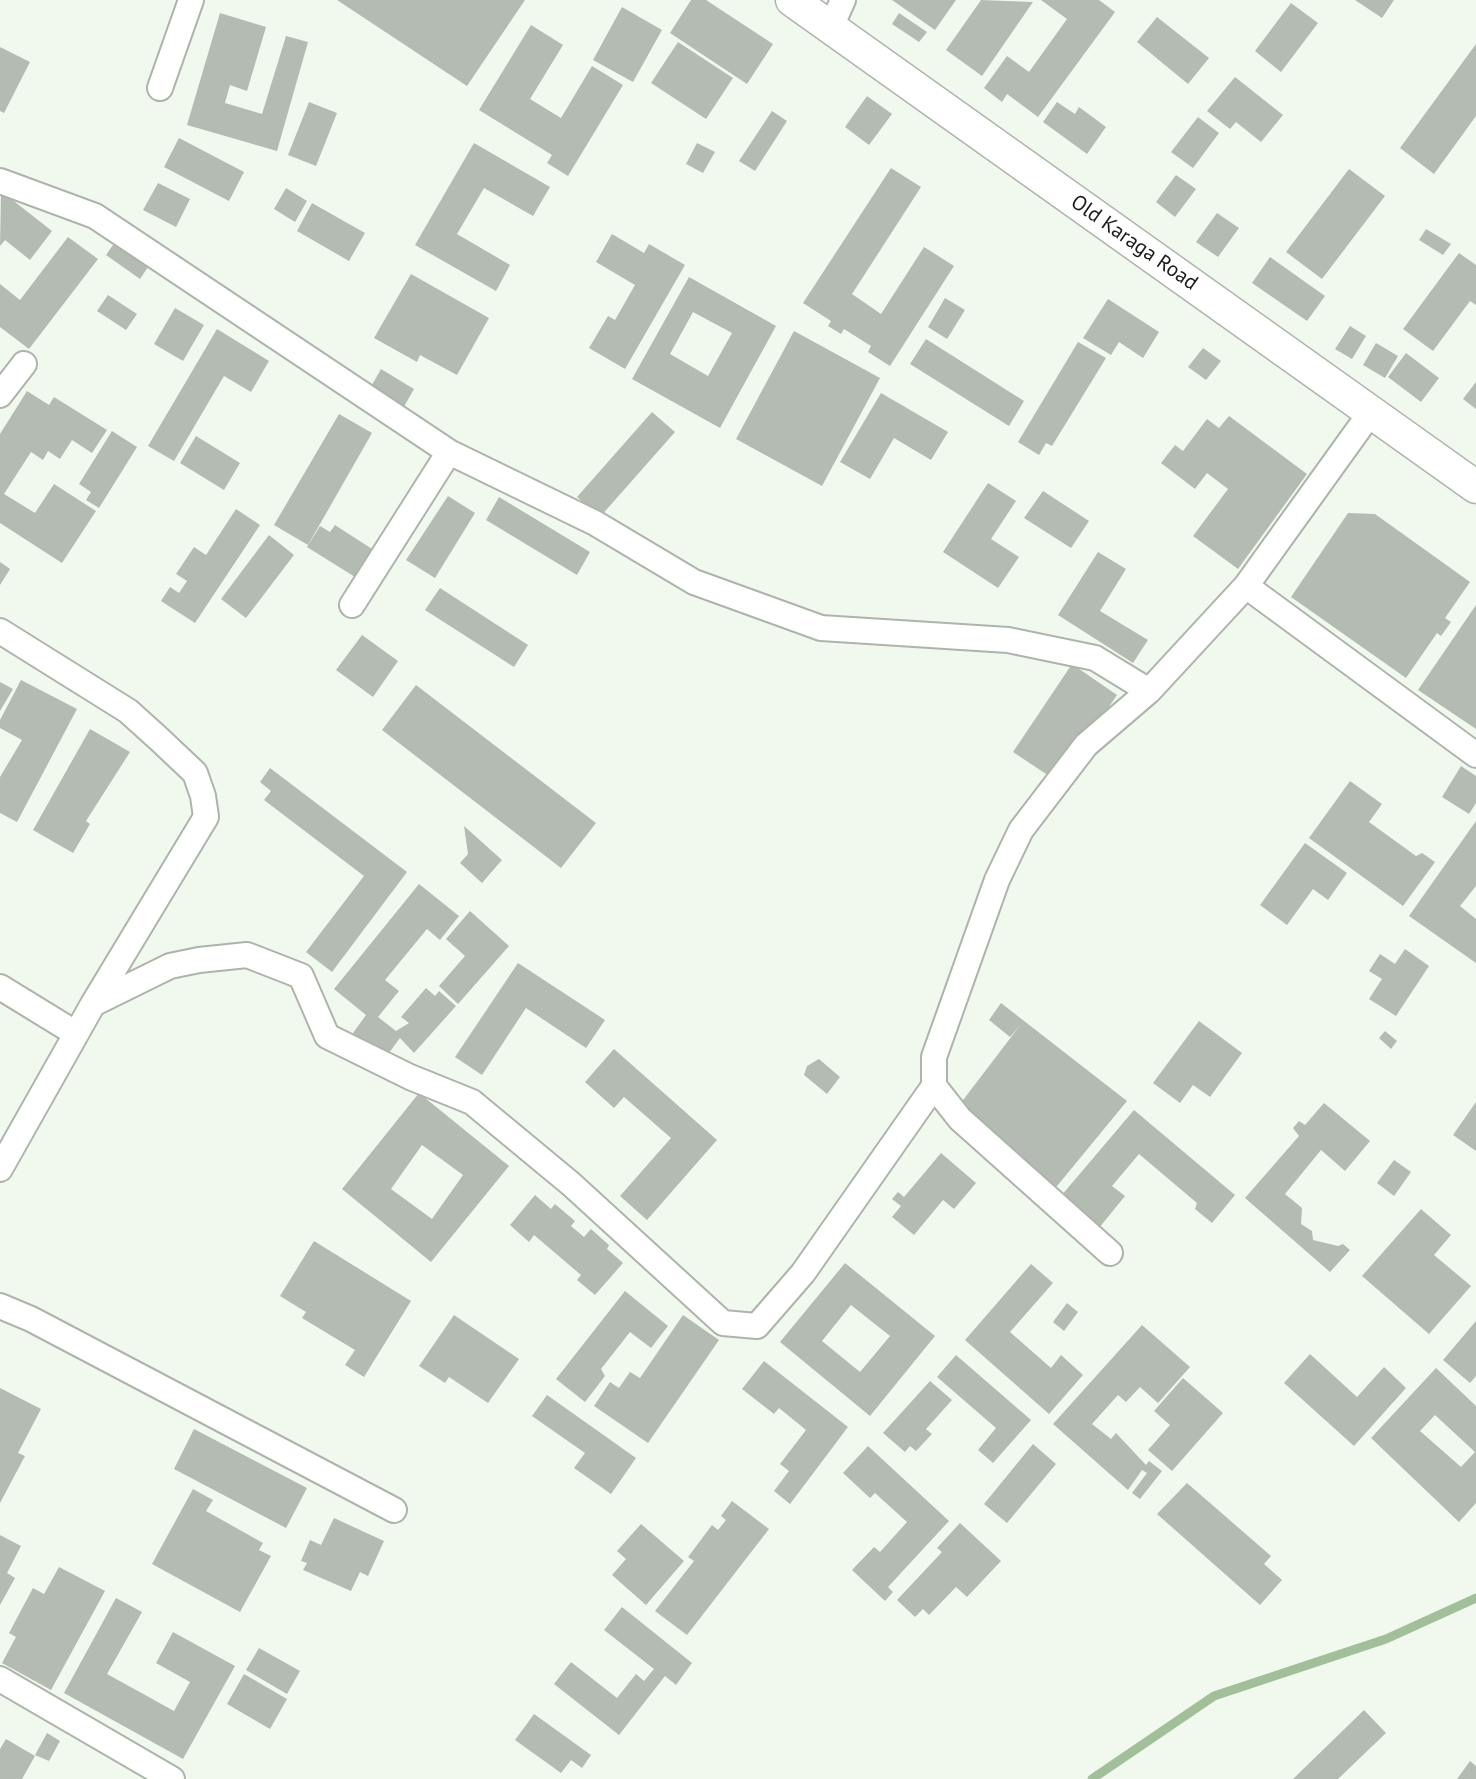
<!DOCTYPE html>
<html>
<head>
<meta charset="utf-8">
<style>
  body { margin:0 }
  canvas { display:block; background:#f1f9ee }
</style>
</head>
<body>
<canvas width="1476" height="1779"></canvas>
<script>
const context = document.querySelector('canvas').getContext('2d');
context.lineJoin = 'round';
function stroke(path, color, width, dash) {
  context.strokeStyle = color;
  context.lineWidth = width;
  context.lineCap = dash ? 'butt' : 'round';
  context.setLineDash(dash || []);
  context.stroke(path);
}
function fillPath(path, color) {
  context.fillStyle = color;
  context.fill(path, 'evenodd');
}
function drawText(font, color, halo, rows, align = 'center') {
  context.font = font + ' "PT Sans",sans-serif';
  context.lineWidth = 5;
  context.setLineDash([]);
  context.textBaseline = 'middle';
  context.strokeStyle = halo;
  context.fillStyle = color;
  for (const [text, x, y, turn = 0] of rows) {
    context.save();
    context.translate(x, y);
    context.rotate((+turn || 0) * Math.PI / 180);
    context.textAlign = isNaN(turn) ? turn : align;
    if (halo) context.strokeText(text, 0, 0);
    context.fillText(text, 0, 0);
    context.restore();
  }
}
stroke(new Path2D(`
  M 1092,1779 L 1214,1696 L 1386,1639 L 1476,1598`), '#a1bf99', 9);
fillPath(new Path2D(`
  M 337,0 L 525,0 L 467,86 Z
  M 691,0 L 706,0 L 773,44 L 747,84 L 670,33 Z
  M 892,0 L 956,0 L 935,30 Z
  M 981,0 L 1033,2 L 982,76 L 946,50 Z
  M 1041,0 L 1099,0 L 1115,12 L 1038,117 L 1007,94 L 1002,102 L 984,88 L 1007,56 L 1029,72 L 1067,19 Z
  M 1355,0 L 1394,0 L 1382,18 Z
  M 1291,3 L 1318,23 L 1281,72 L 1255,51 Z
  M 622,7 L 662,30 L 633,82 L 593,60 Z
  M 220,13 L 266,27 L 247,91 L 230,85 L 225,103 L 262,114 L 286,36 L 308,42 L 277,151 L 187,125 Z
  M 899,13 L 927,32 L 919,42 L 892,24 Z
  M 1157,17 L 1209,58 L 1188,84 L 1137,42 Z
  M 531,25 L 563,45 L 530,99 L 561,118 L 592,66 L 623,85 L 568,176 L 547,163 L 552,155 L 479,110 Z
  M 678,42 L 733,78 L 706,119 L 651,83 Z
  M 1476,44 L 1476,116 L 1434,174 L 1400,148 Z
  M 0,47 L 30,62 L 4,113 L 0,111 Z
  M 1235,77 L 1283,115 L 1261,142 L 1236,122 L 1230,129 L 1207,111 Z
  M 867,96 L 892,114 L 869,145 L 845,127 Z
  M 309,102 L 337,113 L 316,166 L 288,155 Z
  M 1057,102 L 1075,114 L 1079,107 L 1106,127 L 1087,154 L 1043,122 Z
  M 772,111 L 787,121 L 755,171 L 739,161 Z
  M 1198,117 L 1219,133 L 1193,168 L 1171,152 Z
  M 179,138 L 244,172 L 229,201 L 164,167 Z
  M 474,143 L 550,187 L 533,216 L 484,188 L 457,234 L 510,265 L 496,291 L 415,245 Z
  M 697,143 L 715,152 L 703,173 L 686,164 Z
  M 891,168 L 921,187 L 852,294 L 881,314 L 924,247 L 954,266 L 890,366 L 868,352 L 871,346 L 844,329 L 841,334 L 828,326 L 831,321 L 803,303 Z
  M 1349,169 L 1385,196 L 1322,279 L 1286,252 Z
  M 1176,175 L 1196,189 L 1175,217 L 1156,202 Z
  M 158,183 L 190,199 L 176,227 L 143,210 Z
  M 286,188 L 307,201 L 295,222 L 274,209 Z
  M 1,191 L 52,231 L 30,260 L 5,240 L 0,246 Z
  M 312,203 L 365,233 L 349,261 L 297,231 Z
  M 1217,213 L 1239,228 L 1218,257 L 1196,242 Z
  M 1426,229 L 1451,244 L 1443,255 L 1419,240 Z
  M 612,234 L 644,253 L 649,244 L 685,265 L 625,369 L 589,348 L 608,316 L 615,320 L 635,285 L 596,262 Z
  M 120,235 L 154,258 L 140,279 L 106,255 Z
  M 68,237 L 98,259 L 29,349 L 0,327 L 0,284 L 20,300 Z
  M 1459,253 L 1476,265 L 1476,305 L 1470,301 L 1433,351 L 1403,329 Z
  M 1270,257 L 1325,296 L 1307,321 L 1252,283 Z
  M 411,274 L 489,318 L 457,375 L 420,355 L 417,362 L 374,338 Z
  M 689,277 L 776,326 L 720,428 L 632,379 ZM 693,312 L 732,333 L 708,376 L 670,354 Z
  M 108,295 L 137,314 L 126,330 L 97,311 Z
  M 945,298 L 965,310 L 947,339 L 928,327 Z
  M 1108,299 L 1159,332 L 1143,358 L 1119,342 L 1111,355 L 1083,338 Z
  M 175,308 L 204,325 L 183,361 L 154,344 Z
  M 1350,326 L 1366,336 L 1352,359 L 1335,349 Z
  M 217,329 L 269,361 L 251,392 L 224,376 L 174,461 L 148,446 Z
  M 794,331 L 880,378 L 822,486 L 736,439 Z
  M 926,339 L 1024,401 L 1009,426 L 910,364 Z
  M 1078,342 L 1106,358 L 1052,446 L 1046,443 L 1039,455 L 1018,442 Z
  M 1376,343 L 1398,356 L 1385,378 L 1363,365 Z
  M 1203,348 L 1221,361 L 1206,380 L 1188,367 Z
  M 1406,353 L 1439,378 L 1421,402 L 1388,377 Z
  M 381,369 L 414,389 L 401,412 L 368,392 Z
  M 1476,382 L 1476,409 L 1463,399 Z
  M 27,391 L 49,405 L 54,397 L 107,430 L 92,453 L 72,440 L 60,459 L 48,451 L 43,460 L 31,452 L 4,494 L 35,513 L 54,484 L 96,511 L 62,563 L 0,523 L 0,434 Z
  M 881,393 L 948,432 L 931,460 L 894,438 L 870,479 L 840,462 Z
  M 652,412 L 675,432 L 600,517 L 577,497 Z
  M 339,414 L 372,433 L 308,545 L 274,525 Z
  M 1229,416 L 1307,474 L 1238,569 L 1193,536 L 1228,489 L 1207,473 L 1195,489 L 1161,463 L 1175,445 L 1183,451 L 1207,419 L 1219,428 Z
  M 112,431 L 137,447 L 99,508 L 86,500 L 91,492 L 79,484 Z
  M 196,436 L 240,463 L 224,490 L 180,463 Z
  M 988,483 L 1016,501 L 991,539 L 1019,557 L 998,588 L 943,552 Z
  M 1043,491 L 1089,521 L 1071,548 L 1024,518 Z
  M 448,496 L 475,513 L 435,578 L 406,560 Z
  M 499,497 L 590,552 L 577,575 L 486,520 Z
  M 236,509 L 260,525 L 195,623 L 161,601 L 170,587 L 179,593 L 187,581 L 176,574 L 194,547 L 206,555 Z
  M 1348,513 L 1375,514 L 1470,582 L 1445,618 L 1451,622 L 1441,636 L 1437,633 L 1406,678 L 1291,597 Z
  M 335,525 L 372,549 L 355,577 L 307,547 L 320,526 L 330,532 Z
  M 269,535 L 294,555 L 246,618 L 221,599 Z
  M 1098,552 L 1126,569 L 1100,611 L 1148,640 L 1133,663 L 1058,615 Z
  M 0,562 L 10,569 L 0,585 Z
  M 440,588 L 528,645 L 514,667 L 425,610 Z
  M 1476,605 L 1476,729 L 1418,690 Z
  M 362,635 L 398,661 L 373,697 L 336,670 Z
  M 1072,664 L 1117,695 L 1058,782 L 1013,752 Z
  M 21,680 L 77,709 L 17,822 L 0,813 L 0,777 L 22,740 L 0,728 L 0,720 Z
  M 0,682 L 13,689 L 0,711 Z
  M 416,685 L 596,823 L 561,868 L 382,730 Z
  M 90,729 L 130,752 L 86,821 L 90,824 L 73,853 L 33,830 Z
  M 1461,766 L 1476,776 L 1476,803 L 1469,814 L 1442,797 Z
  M 270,768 L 407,872 L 332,972 L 306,952 L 364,876 L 264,800 L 271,791 L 260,782 Z
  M 1350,781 L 1382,804 L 1369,822 L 1416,856 L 1422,853 L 1435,862 L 1403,906 L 1309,838 Z
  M 1476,821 L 1476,886 L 1460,906 L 1476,919 L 1476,963 L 1409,916 Z
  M 464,826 L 502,860 L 482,883 L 460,863 L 468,854 Z
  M 1305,843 L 1347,873 L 1328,900 L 1313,889 L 1287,925 L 1260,905 Z
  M 419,884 L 459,916 L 440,940 L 427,929 L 385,980 L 399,991 L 378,1017 L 396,1031 L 409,1023 L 401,1017 L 426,988 L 435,996 L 439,991 L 456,1006 L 414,1053 L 400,1038 L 386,1057 L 353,1033 L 366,1015 L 334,989 Z
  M 470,911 L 509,946 L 458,1004 L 439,986 L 465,956 L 446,939 Z
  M 1405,949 L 1429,966 L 1396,1016 L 1369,999 L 1382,979 L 1369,971 L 1380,954 L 1395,964 Z
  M 518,963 L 605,1020 L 586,1048 L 526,1008 L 482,1075 L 455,1057 Z
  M 1001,1003 L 1127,1101 L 1048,1197 L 954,1112 L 1021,1024 L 1010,1037 L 989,1020 Z
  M 1199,1021 L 1242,1053 L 1210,1097 L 1193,1085 L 1180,1103 L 1153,1083 Z
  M 1385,1031 L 1397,1041 L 1391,1049 L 1379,1038 Z
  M 614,1049 L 717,1140 L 647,1220 L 620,1196 L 671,1138 L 624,1097 L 614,1108 L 585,1082 Z
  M 819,1059 L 840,1077 L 827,1094 L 804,1075 L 807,1066 Z
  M 419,1093 L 509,1166 L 431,1262 L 342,1189 ZM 422,1145 L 463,1175 L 432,1219 L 391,1189 Z
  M 1476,1102 L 1476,1151 L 1453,1135 Z
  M 1324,1103 L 1370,1141 L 1345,1171 L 1321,1150 L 1285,1194 L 1302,1208 L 1301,1224 L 1312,1231 L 1313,1240 L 1338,1246 L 1343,1244 L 1350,1250 L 1330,1272 L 1245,1198 L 1299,1136 L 1293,1128 L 1299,1121 L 1305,1125 Z
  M 1134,1110 L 1235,1195 L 1212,1223 L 1195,1209 L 1197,1203 L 1139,1154 L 1112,1186 L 1125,1196 L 1099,1228 L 1061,1196 Z
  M 941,1153 L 976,1183 L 954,1209 L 943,1200 L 914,1235 L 892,1217 L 901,1206 L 892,1199 L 898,1192 L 904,1197 Z
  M 1394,1160 L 1411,1172 L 1394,1196 L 1377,1183 Z
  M 535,1195 L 551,1209 L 555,1204 L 575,1221 L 571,1226 L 584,1237 L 591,1229 L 609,1245 L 607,1249 L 623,1263 L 595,1295 L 577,1280 L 581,1275 L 534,1235 L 529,1242 L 510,1225 Z
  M 1421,1209 L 1451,1235 L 1434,1255 L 1471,1286 L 1429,1334 L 1362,1276 Z
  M 314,1241 L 411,1301 L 364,1377 L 345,1365 L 355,1350 L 302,1318 L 306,1312 L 280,1296 Z
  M 845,1263 L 935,1336 L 870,1416 L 780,1342 ZM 851,1305 L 890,1336 L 860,1372 L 822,1341 Z
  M 1031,1264 L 1053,1283 L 1010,1332 L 1051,1368 L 1061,1355 L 1083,1375 L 1049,1414 L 965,1340 Z
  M 625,1291 L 668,1326 L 651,1348 L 630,1332 L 601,1369 L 605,1376 L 585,1402 L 556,1379 Z
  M 1067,1303 L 1078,1312 L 1064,1331 L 1053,1322 Z
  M 454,1315 L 519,1359 L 488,1403 L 449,1377 L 445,1383 L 419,1366 Z
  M 683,1315 L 719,1340 L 648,1443 L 594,1406 L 610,1382 L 619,1388 L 630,1372 L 640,1378 Z
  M 1476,1321 L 1476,1376 L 1470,1383 L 1443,1360 Z
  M 1142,1325 L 1190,1367 L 1158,1403 L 1140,1387 L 1126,1402 L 1118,1395 L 1092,1424 L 1111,1439 L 1116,1433 L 1146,1465 L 1149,1461 L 1162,1471 L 1140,1499 L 1132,1493 L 1147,1473 L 1142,1470 L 1128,1490 L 1053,1424 Z
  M 1310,1354 L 1357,1397 L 1384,1367 L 1406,1388 L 1354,1446 L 1284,1383 Z
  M 956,1355 L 1031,1420 L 993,1463 L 978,1450 L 996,1428 L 937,1377 Z
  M 764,1361 L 848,1427 L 790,1504 L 774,1491 L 789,1471 L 780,1464 L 806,1430 L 779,1408 L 774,1414 L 742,1389 Z
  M 1436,1368 L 1476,1406 L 1476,1503 L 1459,1522 L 1371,1438 ZM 1435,1415 L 1475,1452 L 1461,1467 L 1420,1431 Z
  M 1183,1378 L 1223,1413 L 1172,1471 L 1148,1450 L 1170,1425 L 1154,1411 Z
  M 930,1381 L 952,1400 L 926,1429 L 932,1434 L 916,1451 L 910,1446 L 905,1452 L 883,1433 Z
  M 0,1388 L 41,1409 L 18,1453 L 25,1456 L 0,1503 Z
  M 547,1395 L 636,1458 L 611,1494 L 574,1468 L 585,1453 L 532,1416 Z
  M 194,1429 L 307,1488 L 286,1528 L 174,1469 Z
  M 1033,1444 L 1056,1464 L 1007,1523 L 984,1504 Z
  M 868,1446 L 949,1521 L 888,1587 L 893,1592 L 885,1601 L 852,1570 L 874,1547 L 880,1552 L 907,1522 L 875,1493 L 870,1498 L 843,1473 Z
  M 1187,1483 L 1271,1556 L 1264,1564 L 1282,1580 L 1260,1605 L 1157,1514 Z
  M 193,1489 L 213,1500 L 206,1511 L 263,1543 L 259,1550 L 271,1556 L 240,1612 L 152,1564 Z
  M 732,1501 L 769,1529 L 687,1635 L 655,1611 L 694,1561 L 688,1557 L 712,1525 L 718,1530 L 726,1520 L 721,1516 Z
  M 334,1518 L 384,1541 L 368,1576 L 360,1572 L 351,1591 L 303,1570 L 307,1563 L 301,1561 L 310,1540 L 321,1545 Z
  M 960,1523 L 1001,1561 L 967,1597 L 956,1587 L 929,1615 L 923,1609 L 915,1617 L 897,1600 L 942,1552 L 937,1548 Z
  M 641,1524 L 684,1561 L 646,1605 L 612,1575 L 626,1559 L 617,1551 Z
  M 0,1535 L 21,1546 L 7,1573 L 15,1578 L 0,1605 Z
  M 59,1567 L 105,1591 L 51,1690 L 2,1663 L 16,1637 L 9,1633 L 33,1588 L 44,1594 Z
  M 116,1598 L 142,1612 L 107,1674 L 174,1711 L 190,1682 L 156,1663 L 173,1632 L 235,1666 L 183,1759 L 64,1693 Z
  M 622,1607 L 692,1663 L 676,1685 L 665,1676 L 619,1735 L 554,1684 L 571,1662 L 617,1698 L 636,1674 L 644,1681 L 654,1669 L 604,1630 Z
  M 259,1648 L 300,1671 L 287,1694 L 246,1670 Z
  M 244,1674 L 287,1699 L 270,1729 L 227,1704 Z
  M 1364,1710 L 1386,1733 L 1338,1779 L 1293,1779 Z
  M 534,1714 L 591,1755 L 582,1768 L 571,1760 L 561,1773 L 515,1740 Z
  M 47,1733 L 60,1741 L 49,1761 L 35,1755 Z
  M 6,1739 L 35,1756 L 22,1779 L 0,1779 L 0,1749 Z
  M 1470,1761 L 1476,1766 L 1476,1779 L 1457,1779 Z`), '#b4bbb2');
const minor = new Path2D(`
  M 831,27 L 843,0
  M 160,88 L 191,0
  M 0,181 L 95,216 L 449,452 L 595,523 L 694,582 L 821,628 L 1008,640 L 1095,658 L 1149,691
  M 0,395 L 24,364
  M 1246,586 L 1476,755
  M 352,605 L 449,452
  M 0,631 L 128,711 L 159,739 L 195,773 L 203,796 L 206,817 L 93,1004
  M 0,987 L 75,1033
  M 0,1169 L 93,1004 L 170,966 L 199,960 L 247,955 L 301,976 L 327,1036 L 410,1077 L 472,1102 L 571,1184 L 723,1323 L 757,1326 L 803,1273 L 934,1086
  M 1110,1253 L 960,1119 L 934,1086 L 934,1057 L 997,880 L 1021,830 L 1086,745 L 1149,691 L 1246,586 L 1371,412
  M 0,1306 L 31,1319 L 394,1510
  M 0,1679 L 172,1779`);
const tertiary = new Path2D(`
  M 792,0 L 1476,487`);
stroke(minor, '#adb5ab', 28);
stroke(tertiary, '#adb5ab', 35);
stroke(minor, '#fff', 24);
stroke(tertiary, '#fff', 32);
drawText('21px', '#1a1c19', '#fff', [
  ["Old Karaga Road",1134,243,35]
]);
</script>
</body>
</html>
